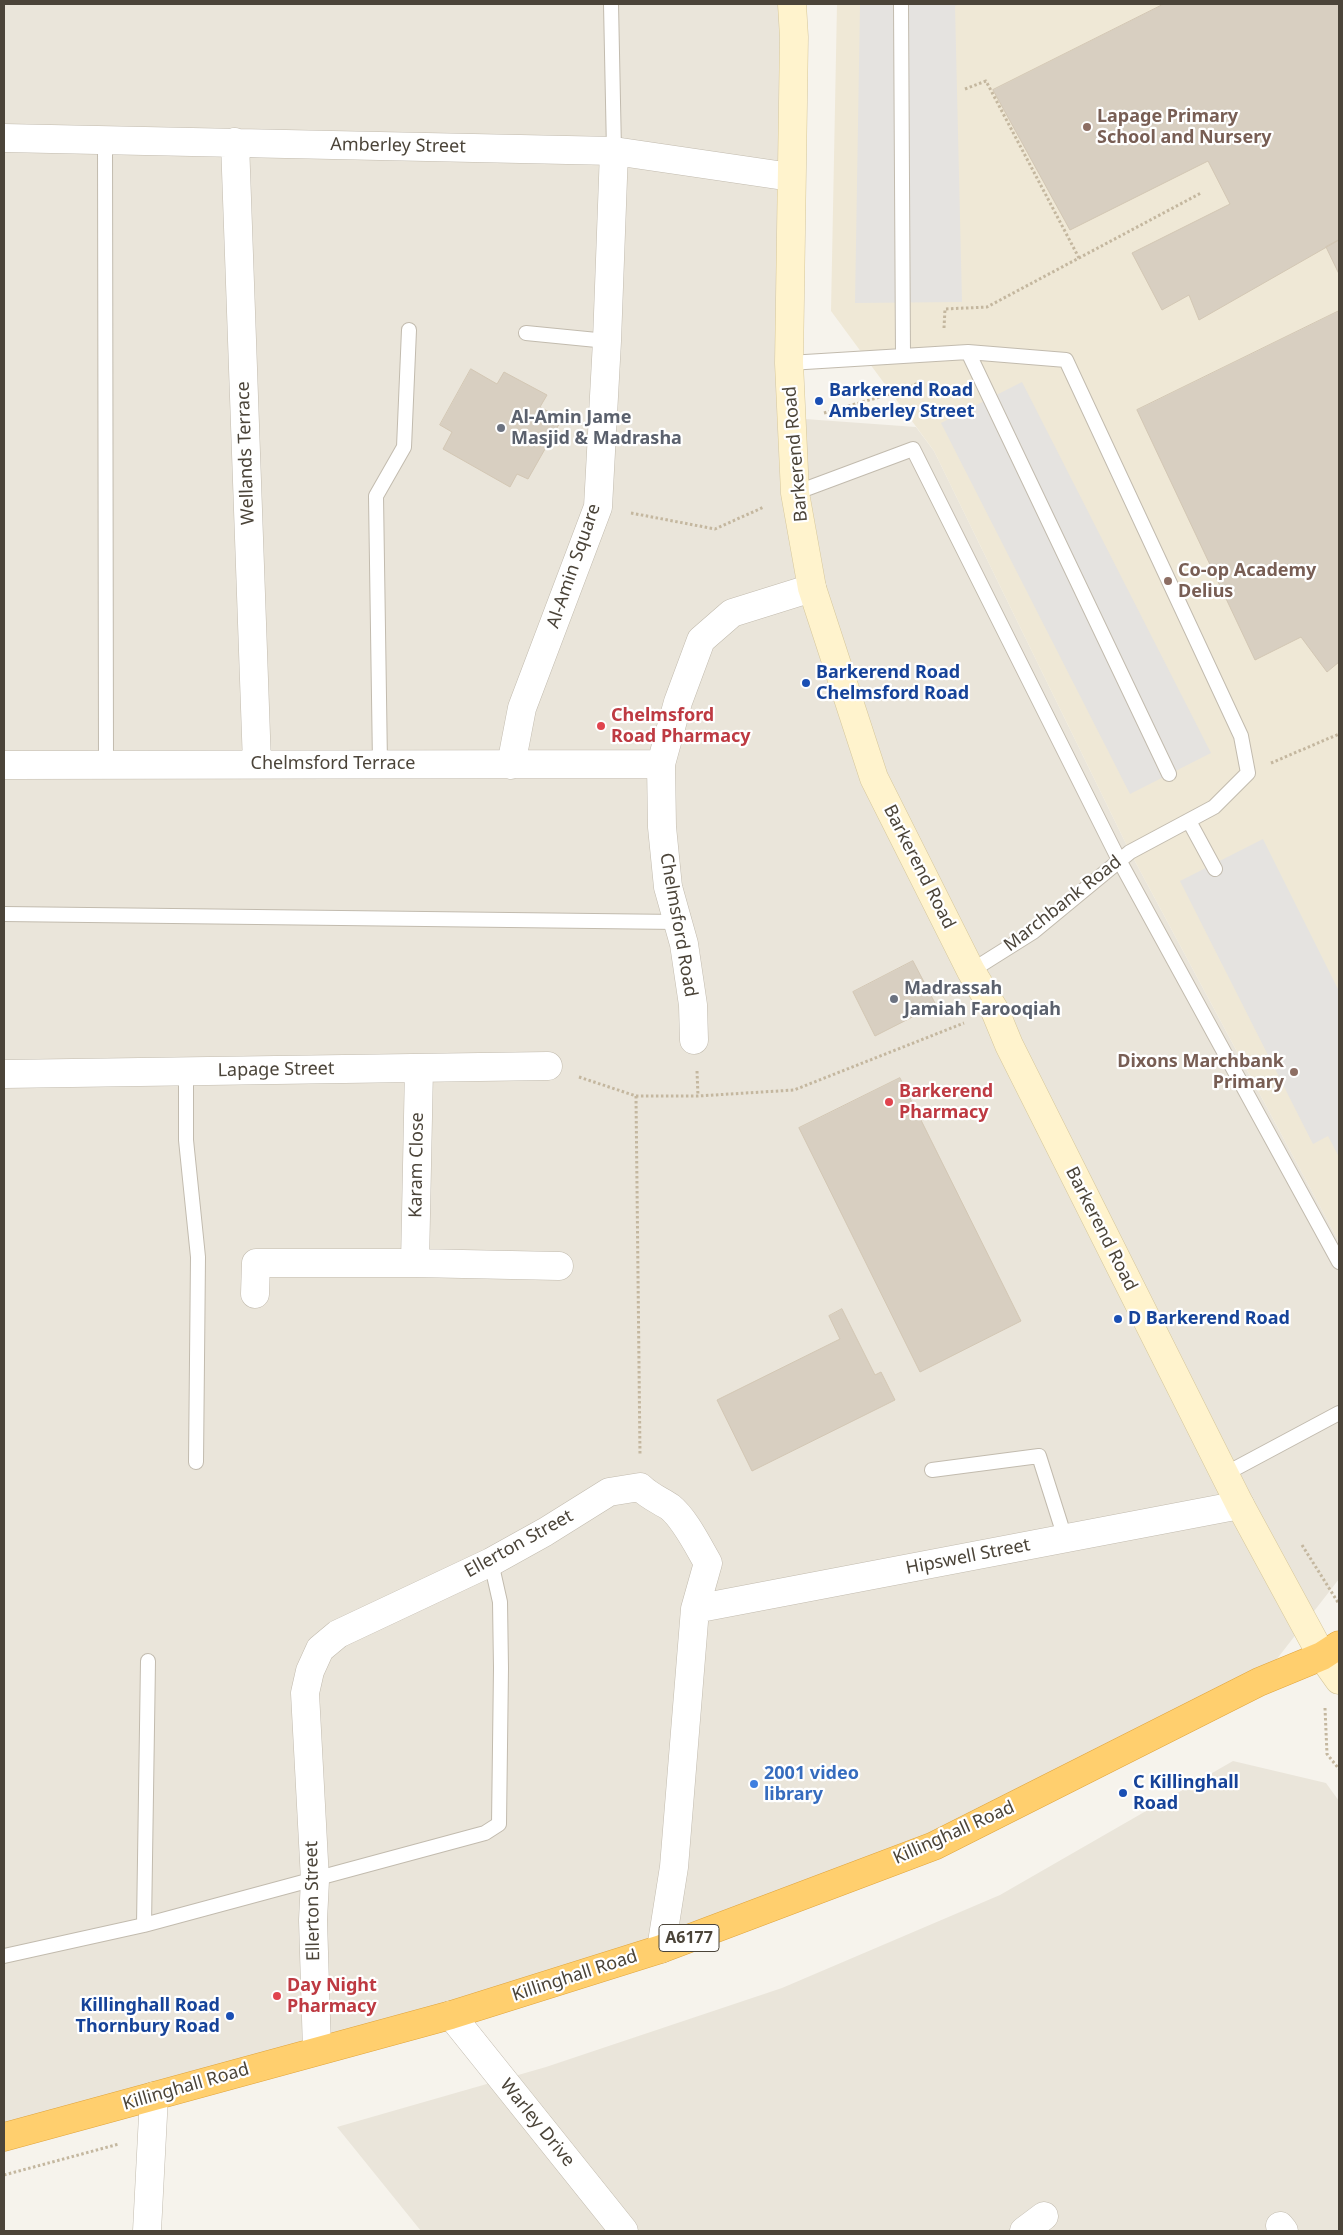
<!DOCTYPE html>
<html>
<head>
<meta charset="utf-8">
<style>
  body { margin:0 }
  #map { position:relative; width:1343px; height:2235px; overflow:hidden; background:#f6f3ec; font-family:"Noto Sans",sans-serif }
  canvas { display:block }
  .frame { position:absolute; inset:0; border:5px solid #4b4439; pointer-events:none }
</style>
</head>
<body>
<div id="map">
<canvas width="1343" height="2235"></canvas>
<div class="frame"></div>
</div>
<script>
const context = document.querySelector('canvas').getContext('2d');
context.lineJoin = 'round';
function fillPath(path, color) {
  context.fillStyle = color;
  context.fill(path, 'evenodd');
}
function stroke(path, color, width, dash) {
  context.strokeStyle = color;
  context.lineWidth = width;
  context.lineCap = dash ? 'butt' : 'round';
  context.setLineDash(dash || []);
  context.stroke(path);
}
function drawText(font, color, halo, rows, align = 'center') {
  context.font = font + ' "Noto Sans",sans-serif';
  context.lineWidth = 4.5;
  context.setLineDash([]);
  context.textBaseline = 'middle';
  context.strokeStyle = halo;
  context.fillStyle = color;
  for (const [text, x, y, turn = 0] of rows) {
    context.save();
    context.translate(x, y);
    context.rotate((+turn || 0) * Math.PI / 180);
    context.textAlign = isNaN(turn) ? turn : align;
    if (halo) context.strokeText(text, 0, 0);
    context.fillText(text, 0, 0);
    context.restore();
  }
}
fillPath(new Path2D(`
  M 4,4 L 792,4 L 791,418 L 916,427 L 934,451 L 1130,852 L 1339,1242 L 1339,1579 L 1259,1682 L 934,1846 L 661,1949 L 4,2137 Z
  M 1233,1761 L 1326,1783 L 1339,1801 L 1339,2231 L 421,2231 L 337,2127 L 546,2067 L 782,1988 L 1000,1895 Z`), '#eae5da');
fillPath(new Path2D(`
  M 837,4 L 1339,4 L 1339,1242 L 1130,852 L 934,451 L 831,311 Z`), '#efe8d6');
fillPath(new Path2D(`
  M 860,4 L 959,4 L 955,6 L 962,302 L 855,303 Z
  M 1022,382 L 1211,753 L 1130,794 L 941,423 Z
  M 1263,839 L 1339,991 L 1339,1157 L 1328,1136 L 1313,1144 L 1180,881 Z`), '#e5e3e0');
const building = new Path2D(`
  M 1164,4 L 1339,4 L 1339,240 L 1199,320 L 1189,295 L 1162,310 L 1132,253 L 1230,204 L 1208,161 L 1070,230 L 993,90 Z
  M 1339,240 L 1339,274 L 1326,247 Z
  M 1339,311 L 1339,662 L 1327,672 L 1301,637 L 1255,660 L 1137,410 Z
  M 471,369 L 497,384 L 504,372 L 547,395 L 540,407 L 562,419 L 528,479 L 517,474 L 510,487 L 443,449 L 452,432 L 440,425 Z
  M 913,961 L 936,1005 L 875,1036 L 853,992 Z
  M 900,1078 L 1021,1321 L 920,1372 L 799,1128 Z
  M 842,1309 L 875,1375 L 881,1372 L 895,1400 L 752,1471 L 717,1400 L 840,1339 L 829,1316 Z`);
fillPath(building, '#d8cfc1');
stroke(building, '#d3c7b4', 1);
const lane = new Path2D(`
  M 611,4 L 614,151
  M 901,4 L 903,356
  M 105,140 L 106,764
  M 526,333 L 607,341
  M 968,352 L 1169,774
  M 789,363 L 968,352 L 1066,360 L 1241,736 L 1248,773 L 1214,807 L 1130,852 L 1033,932 L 971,971
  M 795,493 L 913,449 L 1119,860 L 1339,1262
  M 380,764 L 376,496 L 404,447 L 409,330
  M 1189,821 L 1215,869
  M 4,914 L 678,922
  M 186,1071 L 186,1140 L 198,1257 L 196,1462
  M 932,1470 L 1039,1456 L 1065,1538
  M 1225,1474 L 1339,1413
  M 144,1925 L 148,1661
  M 4,1956 L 144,1925 L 485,1833 L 499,1824 L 501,1668 L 500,1602 L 491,1562`);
const street = new Path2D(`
  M 4,138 L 614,151 L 791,177
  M 235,142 L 257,764
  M 4,765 L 661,764
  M 511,765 L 522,708 L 598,507 L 607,341 L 614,151
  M 694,1040 L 693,1005 L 684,944 L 668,887 L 662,827 L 661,764 L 678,702 L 701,640 L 732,613 L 812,588
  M 4,1074 L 548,1066
  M 415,1263 L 419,1068
  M 255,1294 L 256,1263 L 415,1263 L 559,1266
  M 695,1609 L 1240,1505
  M 451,2015 L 624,2231
  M 317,2050 L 313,1920 L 315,1880 L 305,1693 L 310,1671 L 320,1649 L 338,1634 L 491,1562 L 545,1532 L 609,1492 L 640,1487 C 649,1496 659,1500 670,1507 C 685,1519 698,1546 708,1563 L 695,1609 L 674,1867 L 661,1949
  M 1280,2226 L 1284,2231
  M 147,2231 L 154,2096
  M 1024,2231 L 1044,2216`);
const secondary = new Path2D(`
  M 792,4 L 794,37 L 789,363 L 795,493 L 812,588 L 874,778 L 971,971 L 995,1011 L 1009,1045 L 1240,1505 L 1322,1656 L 1339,1680`);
const highway = new Path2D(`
  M 4,2137 L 451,2015 L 661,1949 L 934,1846 L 1259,1682 L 1322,1656 L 1339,1645`);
stroke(lane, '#c2bbae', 16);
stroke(street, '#c2bbae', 29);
stroke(secondary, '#d6c79b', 29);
stroke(highway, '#e0a43c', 29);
stroke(new Path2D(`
  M 965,89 L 986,81 L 1079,258
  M 944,328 L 945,309 L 987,307 L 1201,193
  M 824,413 L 904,390 L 918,383
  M 631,513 L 715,529 L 764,507
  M 1271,763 L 1339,734
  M 697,1071 L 698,1096
  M 579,1077 L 636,1096 L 698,1096 L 794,1090 L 964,1023
  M 636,1096 L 640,1455
  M 1302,1545 L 1339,1604
  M 1325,1708 L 1327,1754 L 1339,1769
  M 4,2175 L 119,2144`), '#c4b79f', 3, [2.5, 2.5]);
stroke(lane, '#fff', 14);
stroke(street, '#fff', 28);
stroke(secondary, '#fff3cd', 28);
stroke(highway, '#ffcf6e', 28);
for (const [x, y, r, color] of [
  [1087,127,5,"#8d6e63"],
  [819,401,5,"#1a4fb4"],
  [501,428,5,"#6b7280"],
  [1168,581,5,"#8d6e63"],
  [806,683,5,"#1a4fb4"],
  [601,726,5,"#e0444e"],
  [894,999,5,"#6b7280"],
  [1294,1072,5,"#8d6e63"],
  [889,1102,5,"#e0444e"],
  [1118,1319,5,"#1a4fb4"],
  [754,1784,5,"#3f7fe0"],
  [1123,1793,5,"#1a4fb4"],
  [277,1996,5,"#e0444e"],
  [230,2016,5,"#1a4fb4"]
]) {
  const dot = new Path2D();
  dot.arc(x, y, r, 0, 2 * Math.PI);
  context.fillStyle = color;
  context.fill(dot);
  stroke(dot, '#fff', 2);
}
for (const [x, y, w] of [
  [689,1938,60]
]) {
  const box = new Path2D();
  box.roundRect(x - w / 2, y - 13.5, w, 27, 4);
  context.fillStyle = '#fff';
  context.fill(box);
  stroke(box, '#4b4439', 1);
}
drawText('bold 16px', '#4b4439', null, [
  ["A6177",689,1938]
]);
drawText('bold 18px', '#785e54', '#fff', [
  ["Lapage Primary",1097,117],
  ["School and Nursery",1097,138],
  ["Co-op Academy",1178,571],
  ["Delius",1178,592],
  ["Dixons Marchbank",1284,1062,"right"],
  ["Primary",1284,1083,"right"]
], 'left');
drawText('18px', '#4b4439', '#fff', [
  ["Amberley Street",398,146,1],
  ["Wellands Terrace",246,453,-92],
  ["Barkerend Road",796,454,-95],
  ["Al-Amin Square",574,566,-71],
  ["Chelmsford Terrace",333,764],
  ["Barkerend Road",919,867,63],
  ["Marchbank Road",1063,904,-38],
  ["Chelmsford Road",678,925,80],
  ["Lapage Street",276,1070,-1],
  ["Karam Close",417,1165,-89],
  ["Barkerend Road",1101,1229,63],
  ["Ellerton Street",519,1544,-29],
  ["Hipswell Street",968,1557,-11],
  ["Killinghall Road",954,1833,-24],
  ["Ellerton Street",313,1901,-91],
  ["Killinghall Road",575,1976,-18],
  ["Killinghall Road",186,2087,-16],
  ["Warley Drive",537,2123,51]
]);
drawText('bold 18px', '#164399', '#fff', [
  ["Barkerend Road",829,391],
  ["Amberley Street",829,412],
  ["Barkerend Road",816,673],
  ["Chelmsford Road",816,694],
  ["D Barkerend Road",1128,1319],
  ["C Killinghall",1133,1783],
  ["Road",1133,1804],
  ["Killinghall Road",220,2006,"right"],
  ["Thornbury Road",220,2027,"right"]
], 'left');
drawText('bold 18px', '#5b616d', '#fff', [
  ["Al-Amin Jame",511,418],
  ["Masjid & Madrasha",511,439],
  ["Madrassah",904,989],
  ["Jamiah Farooqiah",904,1010]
], 'left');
drawText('bold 18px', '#be3a42', '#fff', [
  ["Chelmsford",611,716],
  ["Road Pharmacy",611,737],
  ["Barkerend",899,1092],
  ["Pharmacy",899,1113],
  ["Day Night",287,1986],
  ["Pharmacy",287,2007]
], 'left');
drawText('bold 18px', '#366cbe', '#fff', [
  ["2001 video",764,1774],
  ["library",764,1795]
], 'left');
</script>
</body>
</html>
